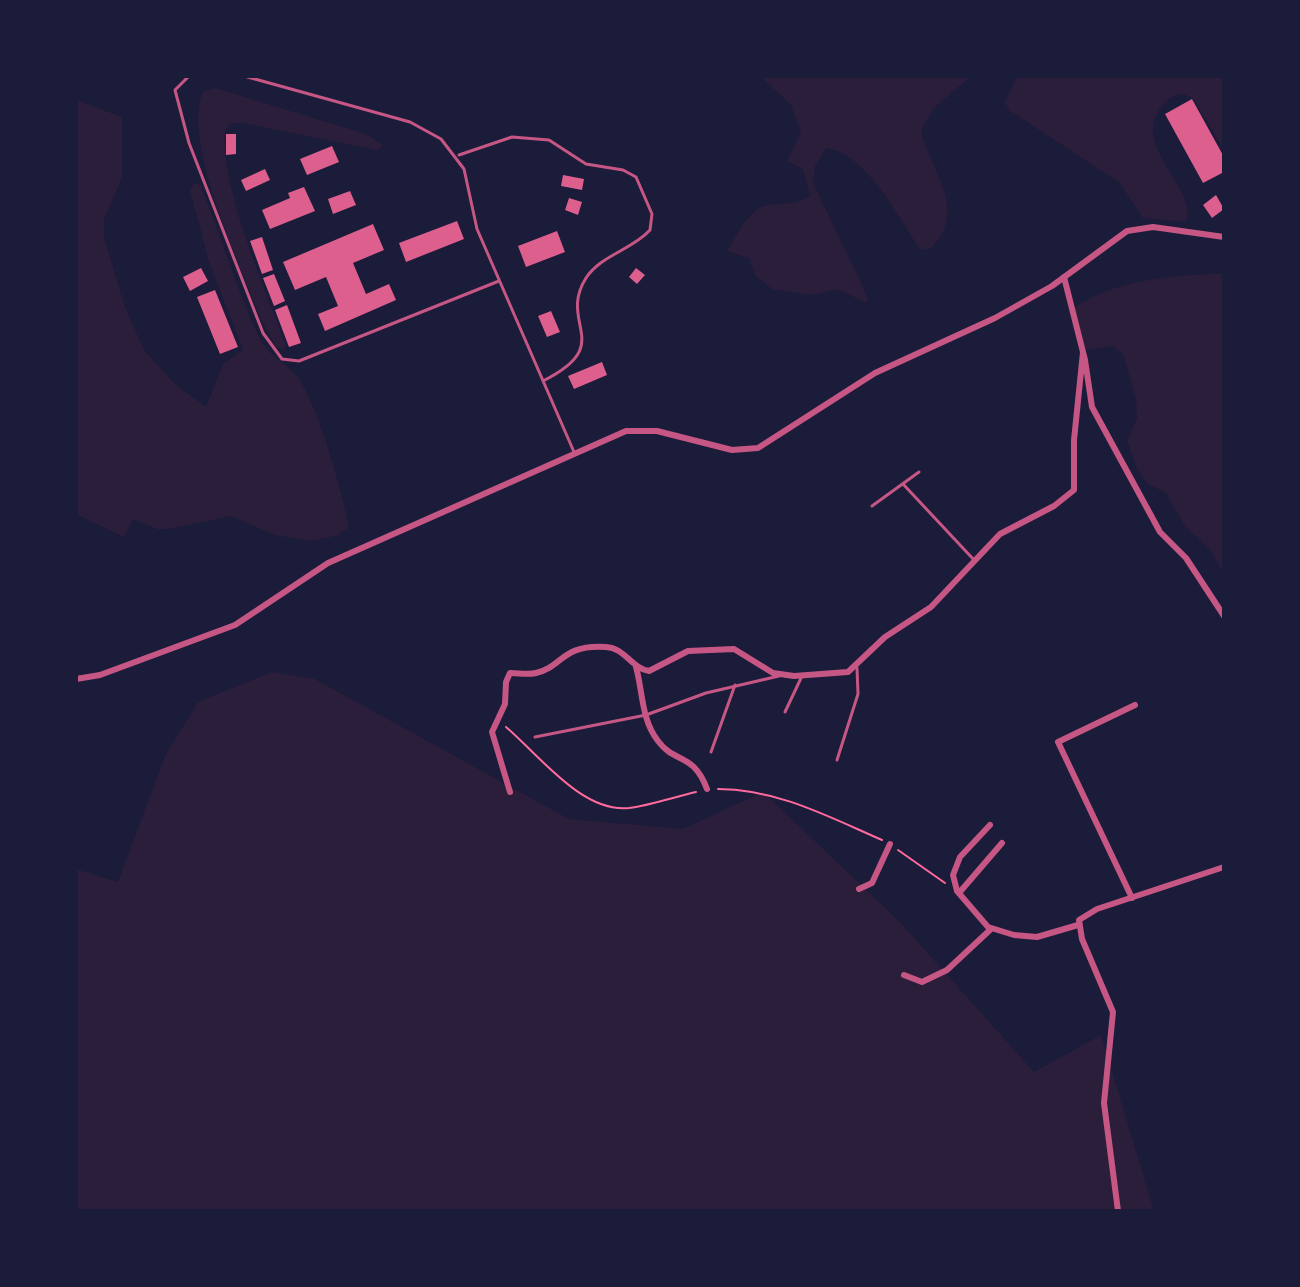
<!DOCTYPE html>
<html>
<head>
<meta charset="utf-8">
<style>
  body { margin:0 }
  #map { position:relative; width:1300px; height:1287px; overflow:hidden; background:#1b1b3a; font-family:"Nunito Sans",sans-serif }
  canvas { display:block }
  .frame { position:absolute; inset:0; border:78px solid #1b1b3a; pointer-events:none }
</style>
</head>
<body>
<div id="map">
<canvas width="1300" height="1287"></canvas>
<div class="frame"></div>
</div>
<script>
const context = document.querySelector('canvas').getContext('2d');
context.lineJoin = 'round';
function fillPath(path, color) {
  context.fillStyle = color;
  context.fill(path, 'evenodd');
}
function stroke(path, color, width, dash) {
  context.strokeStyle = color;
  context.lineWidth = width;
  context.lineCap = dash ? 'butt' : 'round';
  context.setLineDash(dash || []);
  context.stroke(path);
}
fillPath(new Path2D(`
  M 760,76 L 971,76 L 933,109 L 921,131 C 929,168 970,211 931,248 L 921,250 C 900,221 867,153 826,148 L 815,166 L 813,183 L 864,289 L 868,301 L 866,303 L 838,289 L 811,295 L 772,289 L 756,276 L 749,258 L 727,251 C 735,239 743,221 754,212 C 769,198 794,209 810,196 L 803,169 L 787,161 L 801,132 L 791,105 Z
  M 1017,76 L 1224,76 L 1224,150 L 1193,98 C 1184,94 1177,92 1169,99 C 1120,141 1200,186 1186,222 L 1143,218 L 1119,182 L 1010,111 L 1005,103 Z
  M 215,88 L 366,134 L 384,146 L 377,150 L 243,123 L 232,123 L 225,130 C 219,182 266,293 286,345 L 284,350 L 276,347 L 262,321 C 242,269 181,142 203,92 Z
  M 76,100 L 122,117 L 122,178 L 104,219 L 104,237 L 124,304 L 144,350 L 177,386 L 206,407 L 223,364 L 243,350 L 209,262 L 190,190 L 195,183 L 200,185 C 221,234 235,286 257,333 C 269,360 290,363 301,382 C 321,416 341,488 349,527 L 336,536 L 309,541 L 275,535 L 231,516 L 169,529 L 157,529 L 133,519 L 124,537 L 76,514 Z
  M 1224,274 L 1224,574 L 1210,550 L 1185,526 L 1166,493 L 1148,484 L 1137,469 L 1127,440 L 1137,419 L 1136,399 L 1123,354 L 1113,346 L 1085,350 L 1074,309 C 1104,281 1184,273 1224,274 Z
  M 272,672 L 315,679 L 569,819 L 683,829 L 763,792 L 900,922 L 1034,1072 L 1101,1035 L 1154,1211 L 76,1211 L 76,869 L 118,882 L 165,756 L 198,702 Z`), '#2a1e3b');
fillPath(new Path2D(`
  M 1192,99 L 1224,157 L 1224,172 L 1203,183 L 1165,114 Z
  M 226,134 L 236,134 L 236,154 L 226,155 Z
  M 332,146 L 339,162 L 307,175 L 300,159 Z
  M 265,169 L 270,180 L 246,191 L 241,180 Z
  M 563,175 L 584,179 L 582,190 L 561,186 Z
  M 304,187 L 315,211 L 270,229 L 262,210 L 290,198 L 288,193 Z
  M 350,191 L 356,205 L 333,214 L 328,199 Z
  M 1216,195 L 1224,209 L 1212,218 L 1203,205 Z
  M 569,198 L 582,202 L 578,215 L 565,210 Z
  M 457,221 L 464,239 L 406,262 L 399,243 Z
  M 373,224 L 384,250 L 353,263 L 366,294 L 389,284 L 396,300 L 325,331 L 318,314 L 338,306 L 326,277 L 295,290 L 283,262 Z
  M 557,231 L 565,252 L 526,267 L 518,246 Z
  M 262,237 L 273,270 L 262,274 L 250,241 Z
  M 201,268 L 208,281 L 190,291 L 183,277 Z
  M 636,268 L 645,275 L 637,284 L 629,277 Z
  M 274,274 L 285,301 L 274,306 L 263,278 Z
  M 215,290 L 238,347 L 220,354 L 197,297 Z
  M 287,305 L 301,343 L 289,347 L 275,310 Z
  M 551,311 L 560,332 L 547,337 L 538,316 Z
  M 602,362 L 607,375 L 574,389 L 568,376 Z`), '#dd5f8e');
stroke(new Path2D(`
  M 506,727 C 539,755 582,813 629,808 C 652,805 674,797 696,792
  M 718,789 C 777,789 829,817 882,840
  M 898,850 L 945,883`), '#ff6b9d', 2);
stroke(new Path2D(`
  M 189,76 L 175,90 L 189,143 L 263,333 L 282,359 L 299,361 L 499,281
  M 244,76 L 410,122 L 441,139 L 464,169 L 477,229 L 574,452
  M 459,155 L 512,137 L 549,140 L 586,164 L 623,170 L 636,177 L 652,214 L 650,230 C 632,250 601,255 586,278 C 557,324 617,344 543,381
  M 903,484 L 975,561
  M 872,506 L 919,472
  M 785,712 L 802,676
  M 535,737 L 646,715 L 706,693 L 779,676
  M 711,752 L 735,685
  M 837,760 L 858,694 L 857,668`), '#c65784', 3);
stroke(new Path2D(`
  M 1064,277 L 1085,360 L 1092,407 L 1160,532 L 1186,558 L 1224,616
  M 636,667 C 643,692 641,719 658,741 C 675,764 693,752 707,789
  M 76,679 L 100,675 L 235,625 L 328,563 L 626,431 L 657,431 L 732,450 L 758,448 L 875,373 L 995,318 L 1052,286 L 1127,231 L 1153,227 L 1224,237
  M 510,792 L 492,732 L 505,704 L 506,682 L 510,673 C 519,673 528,675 536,673 C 563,667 561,644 606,647 C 625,648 631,668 649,671 L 688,651 L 734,649 L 773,673 L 794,676 L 848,672 L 885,637 L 931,607 L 1000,534 L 1054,506 L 1074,490 L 1074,440 L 1083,352
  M 990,825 L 960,857 L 953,875 L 957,891 L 988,927 L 1014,935 L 1037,937 L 1078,925
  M 859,889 L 872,883 L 890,844
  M 959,893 L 1002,843
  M 1132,898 L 1058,742 L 1135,705
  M 904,975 L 922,982 L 947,970 L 991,929
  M 1118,1211 L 1104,1103 L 1113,1012 L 1082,939 L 1079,920 L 1097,909 L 1224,867`), '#c65784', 6);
</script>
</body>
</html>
